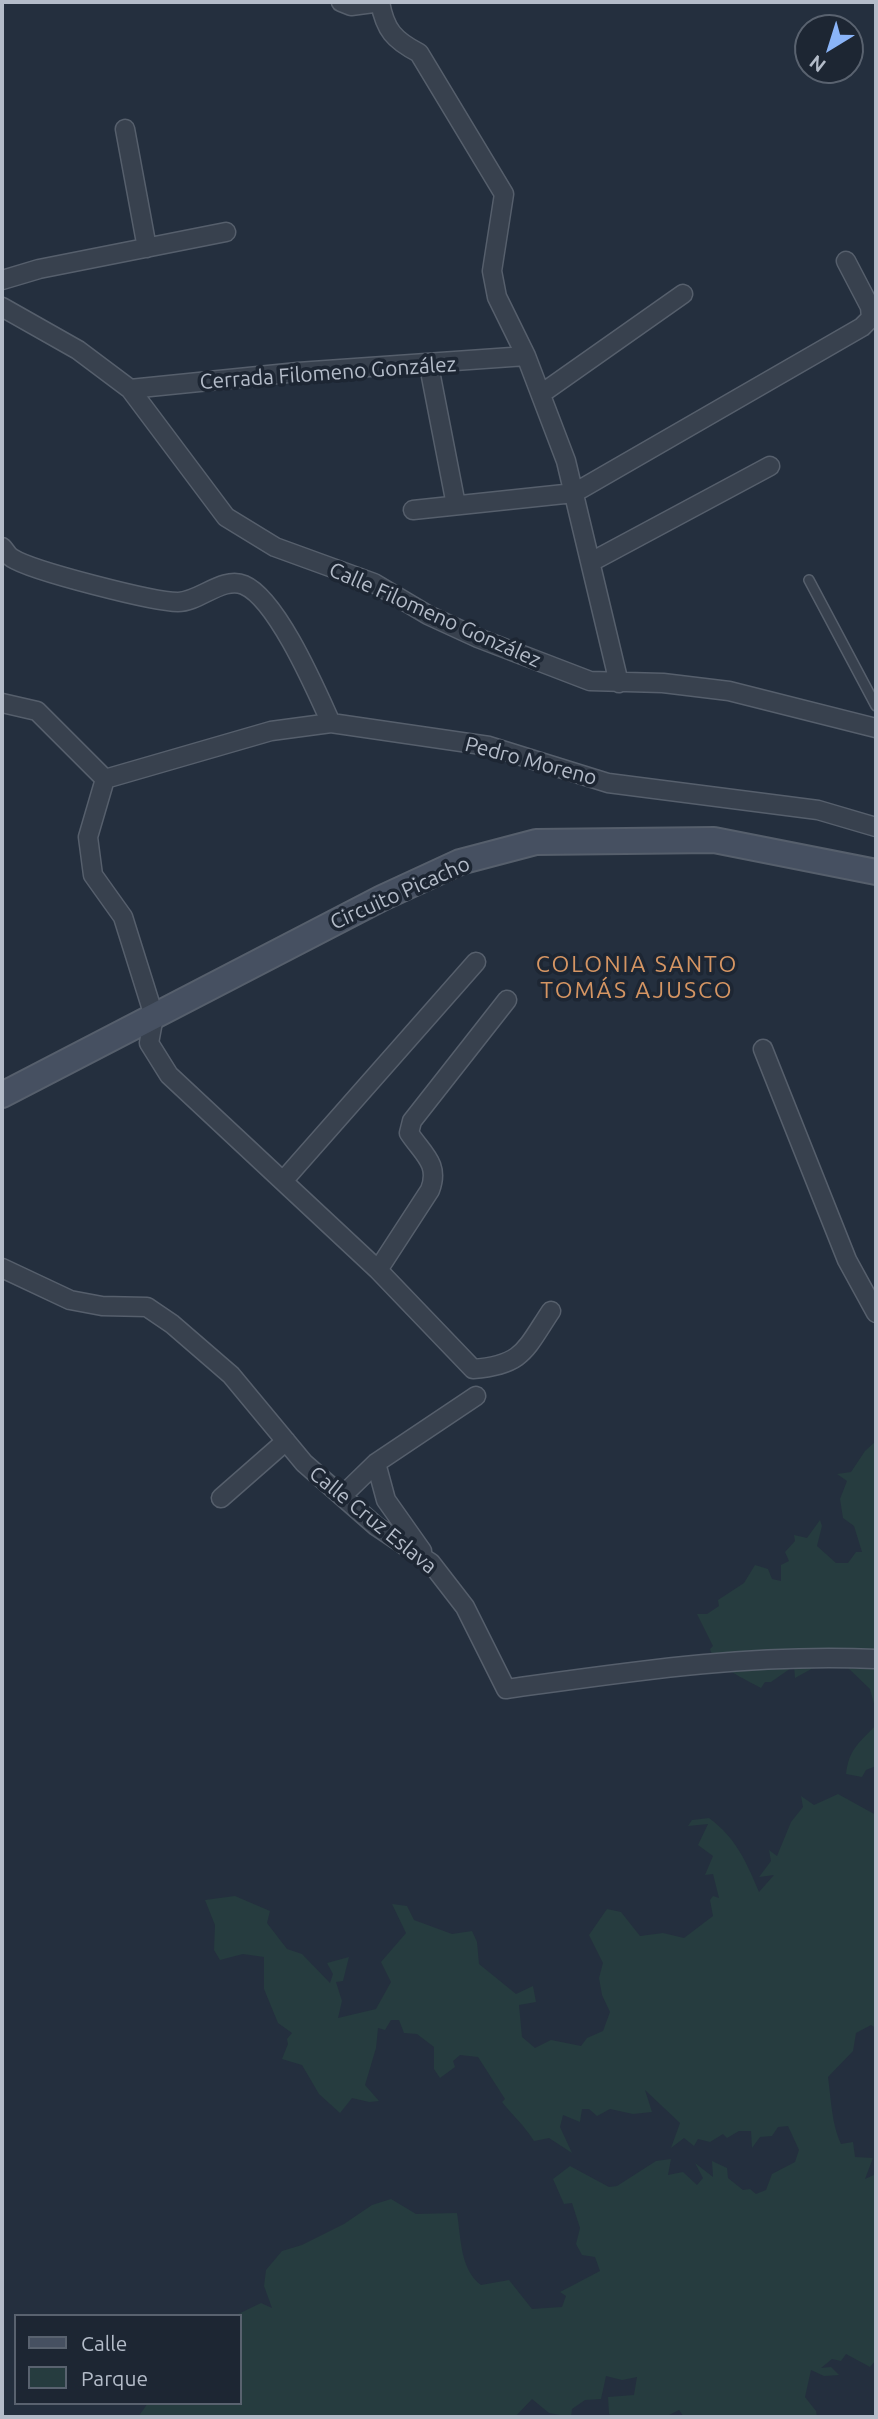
<!DOCTYPE html>
<html>
<head>
<meta charset="utf-8">
<style>
  body { margin:0 }
  #map { position:relative; width:878px; height:2419px; overflow:hidden; background:#242f3e; font-family:Ubuntu,sans-serif }
  canvas { display:block }
  .frame { position:absolute; inset:0; border:4px solid #b4bcc9; pointer-events:none }
  .legend { position:absolute; left:14px; top:2314px; width:228px; height:91px; box-sizing:border-box; background:#1d2633; border:2px solid #59626f; margin:0; padding:9px 12px; list-style:none; font-size:21px; color:#b4bcc9 }
  .legend li { display:flex; align-items:center; gap:14px; height:35px }
  .legend b { width:35px; border:2px solid #59626f }
  .north { position:absolute; left:794px; top:14px; width:70px; height:70px; box-sizing:border-box; background:#1d2633; border:2px solid #59626f; border-radius:50%; rotate:218deg; font-size:19px; font-weight:700; line-height:28px; text-align:center; color:#b4bcc9 }
  .north::after { content:''; display:block; margin:auto; width:24px; height:32px; background:#8ab4f8; clip-path:polygon(50% 0,100% 100%,50% 72%,0 100%) }
</style>
</head>
<body>
<div id="map">
<canvas width="878" height="2419"></canvas>
<div class="frame"></div>
<ul class="legend">
<li><b style="height:9px;background:#465061"></b>Calle</li>
<li><b style="height:19px;background:#263c3f"></b>Parque</li>
</ul>
<div class="north">N</div>
</div>
<script>
const context = document.querySelector('canvas').getContext('2d');
context.lineJoin = 'round';
function fillPath(path, color) {
  context.fillStyle = color;
  context.fill(path, 'evenodd');
}
function stroke(path, color, width, dash) {
  context.strokeStyle = color;
  context.lineWidth = width;
  context.lineCap = dash ? 'butt' : 'round';
  context.setLineDash(dash || []);
  context.stroke(path);
}
function drawText(font, color, halo, rows, align = 'center') {
  context.font = font + ' Ubuntu,sans-serif';
  context.lineWidth = 7;
  context.setLineDash([]);
  context.textBaseline = 'middle';
  context.strokeStyle = halo;
  context.fillStyle = color;
  for (const [text, x, y, turn = 0] of rows) {
    context.save();
    context.translate(x, y);
    context.rotate((+turn || 0) * Math.PI / 180);
    context.textAlign = isNaN(turn) ? turn : align;
    if (halo) context.strokeText(text, 0, 0);
    context.fillText(text, 0, 0);
    context.restore();
  }
}
fillPath(new Path2D(`
  M 876,1441 L 876,1711 L 870,1689 L 847,1667 L 815,1667 L 795,1678 L 794,1666 L 771,1682 L 765,1682 L 761,1688 C 747,1680 714,1666 710,1649 L 713,1646 L 697,1614 L 707,1614 L 719,1606 L 718,1600 L 744,1583 L 755,1565 L 768,1569 L 772,1579 L 781,1581 L 781,1565 L 789,1561 L 785,1552 L 795,1541 L 794,1535 L 807,1538 L 820,1520 L 822,1526 L 817,1546 L 836,1563 L 848,1563 L 856,1552 L 862,1552 L 854,1526 L 843,1518 L 840,1499 L 847,1481 L 837,1474 L 851,1472 L 865,1451 Z
  M 876,1725 L 876,1766 L 866,1770 L 862,1777 L 846,1774 C 849,1749 859,1743 876,1725 Z
  M 838,1794 L 876,1815 L 876,2028 L 871,2025 L 856,2033 L 853,2051 L 828,2077 C 831,2099 832,2126 841,2144 L 853,2142 L 855,2157 L 873,2158 L 865,2179 L 876,2174 L 876,2360 L 870,2367 L 846,2354 L 841,2361 L 832,2359 L 821,2368 L 831,2367 L 839,2375 L 824,2376 L 811,2370 L 805,2397 L 816,2411 L 817,2417 L 684,2417 L 679,2410 L 665,2417 L 613,2417 L 609,2414 L 608,2397 L 634,2395 L 637,2377 L 622,2380 L 606,2376 L 601,2399 L 585,2400 L 572,2409 L 571,2417 L 549,2413 L 532,2399 L 515,2417 L 138,2417 L 148,2403 L 240,2403 L 240,2316 L 234,2316 L 261,2303 L 272,2308 L 264,2286 L 266,2270 L 282,2251 L 302,2245 L 344,2224 L 372,2205 L 391,2199 L 416,2214 L 457,2213 C 461,2237 460,2270 481,2285 L 509,2280 L 532,2309 L 562,2307 L 566,2296 L 560,2292 L 600,2271 L 595,2257 L 582,2255 L 576,2244 L 580,2228 L 572,2203 L 564,2204 L 553,2179 L 570,2166 L 609,2187 L 617,2186 L 656,2161 L 671,2159 L 668,2175 L 683,2172 L 697,2185 L 703,2178 L 695,2163 L 713,2177 L 712,2161 L 727,2168 L 728,2178 L 743,2190 L 750,2189 L 756,2194 L 766,2190 L 772,2174 L 795,2162 L 799,2150 L 788,2126 L 778,2127 L 772,2136 L 760,2137 L 752,2148 L 751,2131 L 739,2131 L 727,2138 L 723,2134 L 710,2142 L 698,2139 L 694,2146 L 684,2138 L 671,2148 L 680,2123 L 645,2090 L 652,2112 L 633,2114 L 610,2109 L 597,2116 L 589,2109 L 582,2109 L 580,2122 L 563,2115 L 560,2127 L 572,2153 L 549,2138 L 534,2141 C 524,2125 513,2116 502,2102 L 505,2099 L 478,2057 L 460,2055 L 453,2061 L 455,2067 L 440,2078 L 434,2069 L 434,2047 L 417,2034 L 404,2033 L 399,2020 L 391,2020 L 385,2030 L 378,2028 L 376,2048 L 365,2085 L 379,2101 L 369,2102 L 352,2098 L 340,2113 L 319,2094 L 302,2065 L 282,2059 L 288,2044 L 287,2039 L 292,2033 L 278,2023 L 264,1989 L 264,1957 L 243,1954 L 220,1960 L 214,1950 L 215,1925 L 205,1900 L 235,1896 L 270,1911 L 267,1923 L 287,1949 L 302,1954 L 330,1983 L 333,1974 L 327,1963 L 349,1957 L 343,1981 L 336,1982 L 342,2001 L 338,2018 L 376,2009 L 391,1982 L 381,1962 L 406,1933 L 392,1904 L 407,1906 L 414,1920 L 452,1934 L 472,1931 L 477,1942 L 479,1964 L 516,1994 L 533,1986 L 536,2002 L 519,2005 L 522,2037 L 535,2048 L 551,2040 L 581,2046 L 587,2038 L 603,2031 L 610,2012 L 602,1995 L 599,1978 L 603,1963 L 589,1935 L 607,1909 L 621,1912 L 640,1936 L 663,1933 L 684,1938 L 713,1916 L 710,1900 L 713,1896 L 719,1898 L 713,1874 L 705,1875 L 713,1856 L 698,1845 L 708,1824 L 688,1826 L 692,1820 L 709,1818 C 736,1838 746,1861 759,1892 L 774,1875 L 759,1877 L 771,1861 L 769,1850 L 777,1856 L 791,1822 L 803,1807 L 801,1796 L 814,1805 Z`), '#263c3f');
const lane = new Path2D(`
  M 809,580 L 876,706`);
const street = new Path2D(`
  M 341,2 L 351,6 L 381,2
  M 380,2 C 385,30 394,40 419,53 L 504,194 L 492,271 L 497,297 L 526,356 L 566,461 L 619,683
  M 125,129 L 147,248
  M 2,280 L 39,269 L 226,232
  M 2,307 L 78,350 L 130,389 L 226,517 L 275,547 L 374,583 L 428,615 L 478,638 L 590,681 L 663,683 L 729,691 L 876,728
  M 429,366 L 456,505
  M 130,389 L 298,372 L 526,356
  M 541,394 L 683,294
  M 413,510 L 574,493 L 862,327 L 871,318 L 870,307 L 846,261
  M 2,547 C 5,550 8,556 12,558 C 32,571 154,602 178,602 C 199,602 223,576 244,585 C 277,599 316,690 331,723
  M 591,562 L 770,466
  M 2,703 L 37,711 L 105,779
  M 105,779 L 88,837 L 93,875 L 123,917 L 154,1016 L 149,1043 L 169,1075 L 378,1270 L 473,1369 C 523,1365 525,1350 551,1311
  M 105,779 L 271,731 L 331,723 L 489,746 L 608,783 L 818,810 L 876,827
  M 763,1049 L 847,1260 L 876,1313
  M 283,1181 L 476,962
  M 2,1268 L 70,1300 L 102,1306 L 147,1307 L 172,1324 L 231,1375 L 304,1463 L 376,1526 L 431,1563 L 465,1607 L 506,1689 C 628,1672 752,1653 876,1659
  M 378,1270 L 430,1190 C 440,1164 423,1154 409,1133 L 412,1121 L 507,1000
  M 376,1463 L 386,1500 L 422,1551
  M 342,1496 L 376,1463 L 476,1396
  M 221,1498 L 286,1441`);
const secondary = new Path2D(`
  M 2,1095 L 382,898 L 460,862 L 536,842 L 714,840 L 876,872`);
stroke(lane, '#565f6c', 12);
stroke(street, '#565f6c', 21);
stroke(secondary, '#565f6c', 28);
stroke(lane, '#38414e', 9);
stroke(street, '#38414e', 18);
stroke(secondary, '#465061', 24);
drawText('21px', '#b4bcc9', '#1d2633', [
  ["Cerrada Filomeno González",328,373,-4],
  ["Calle Filomeno González",435,615,24],
  ["Pedro Moreno",531,761,15],
  ["Circuito Picacho",400,893,-24],
  ["Calle Cruz Eslava",373,1520,39]
]);
context.letterSpacing = '2px';
drawText('23px', '#d59563', '#1d2633', [
  ["COLONIA SANTO",637,964],
  ["TOMÁS AJUSCO",637,990]
]);
context.letterSpacing = '0px';
</script>
</body>
</html>
